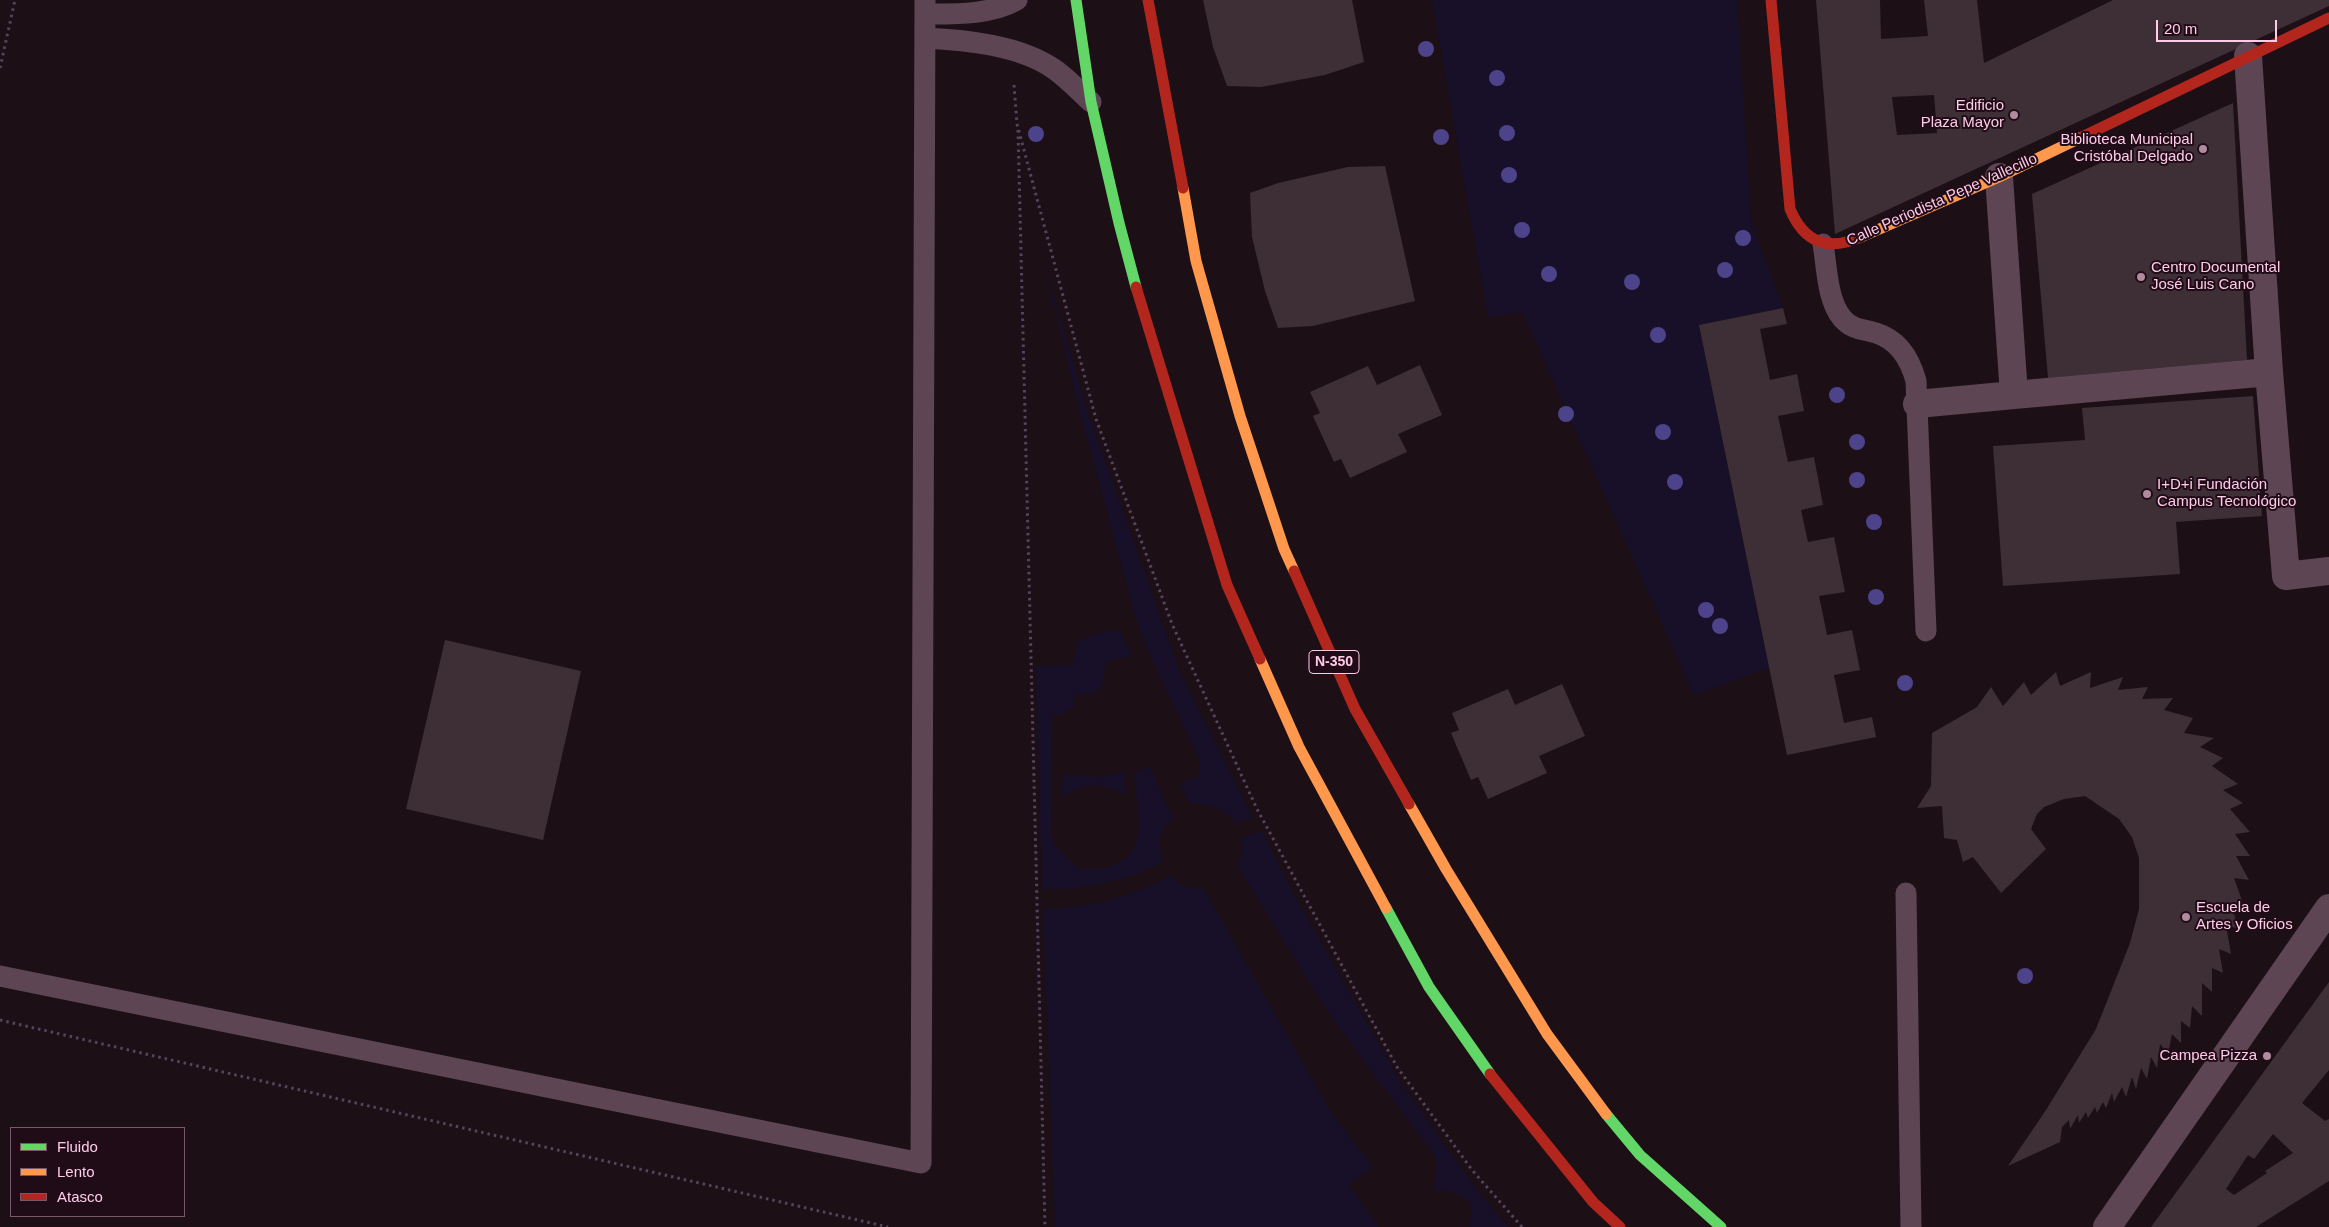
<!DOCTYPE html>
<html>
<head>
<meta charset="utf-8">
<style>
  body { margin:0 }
  #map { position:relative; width:2329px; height:1227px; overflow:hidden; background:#1c1016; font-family:Arial,sans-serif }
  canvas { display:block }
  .legend { position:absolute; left:10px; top:1127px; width:175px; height:90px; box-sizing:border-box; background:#200c16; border:1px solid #79586a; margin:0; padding:6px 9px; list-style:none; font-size:15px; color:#ffcbe8 }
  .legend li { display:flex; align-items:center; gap:10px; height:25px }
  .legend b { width:25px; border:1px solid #79586a }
  .scale { position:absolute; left:2156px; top:20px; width:121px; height:22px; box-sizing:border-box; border:2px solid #ffcbe8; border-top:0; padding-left:6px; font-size:15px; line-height:18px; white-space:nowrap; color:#ffcbe8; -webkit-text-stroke:4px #200c16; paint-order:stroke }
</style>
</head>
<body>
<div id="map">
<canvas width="2329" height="1227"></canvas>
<ul class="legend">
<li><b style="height:6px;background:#63d668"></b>Fluido</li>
<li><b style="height:6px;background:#ff974d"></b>Lento</li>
<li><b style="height:6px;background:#b3261e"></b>Atasco</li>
</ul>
<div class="scale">20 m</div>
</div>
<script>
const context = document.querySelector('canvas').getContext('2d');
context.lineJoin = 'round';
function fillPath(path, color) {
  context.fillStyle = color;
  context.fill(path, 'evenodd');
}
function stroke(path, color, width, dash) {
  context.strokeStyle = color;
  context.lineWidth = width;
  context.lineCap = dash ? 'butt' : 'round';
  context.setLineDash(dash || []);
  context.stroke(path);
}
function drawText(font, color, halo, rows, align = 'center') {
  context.font = font + ' Arial,sans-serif';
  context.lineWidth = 4;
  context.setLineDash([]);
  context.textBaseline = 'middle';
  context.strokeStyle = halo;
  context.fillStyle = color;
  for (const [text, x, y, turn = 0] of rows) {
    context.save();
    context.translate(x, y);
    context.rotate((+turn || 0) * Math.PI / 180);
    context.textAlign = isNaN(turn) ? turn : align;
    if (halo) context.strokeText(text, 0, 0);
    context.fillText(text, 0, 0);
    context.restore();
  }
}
fillPath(new Path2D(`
  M 1432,0 L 1737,0 L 1751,221 L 1783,308 L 1699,325 L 1769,668 L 1694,695 L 1523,313 L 1488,317 Z
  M 1042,255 L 1087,410 L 1180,672 L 1253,818 L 1235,824 C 1224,806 1209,804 1189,803 L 1180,784 L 1197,777 L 1201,769 L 1198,756 L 1153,662 L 1136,619 L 1081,417 Z
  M 1105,631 L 1120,631 L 1132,656 L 1106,662 L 1102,686 L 1092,694 L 1075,695 L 1073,707 L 1061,715 L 1052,715 L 1051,835 L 1057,848 L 1078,868 C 1104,872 1133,865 1138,835 C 1141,820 1135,789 1134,773 L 1150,767 L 1173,819 C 1157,831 1157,844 1163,862 C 1121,883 1088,889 1042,889 L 1036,666 L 1072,665 L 1078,641 Z
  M 1125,772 L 1125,796 C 1105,781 1082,782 1062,798 L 1063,775 L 1100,777 Z
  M 1262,831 L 1293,893 L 1401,1083 L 1477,1190 L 1508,1227 L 1470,1227 L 1472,1205 C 1462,1192 1448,1191 1433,1190 L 1437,1167 L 1434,1154 L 1364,1062 L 1321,1001 L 1237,865 C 1243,856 1244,848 1240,838 Z
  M 1169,876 L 1187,887 L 1204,889 L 1333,1116 L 1373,1167 L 1348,1184 L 1379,1227 L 1055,1227 L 1043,909 C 1087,908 1131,898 1169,876 Z`), '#180f28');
fillPath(new Path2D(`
  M 1203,0 L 1352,0 L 1364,62 L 1325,75 L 1261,87 L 1227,86 L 1213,47 Z
  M 1816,0 L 1880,0 L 1881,39 L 1928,36 L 1924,0 L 1977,0 L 1984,63 L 2113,0 L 2329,0 L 2329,6 L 1835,234 ZM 1934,95 L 1937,133 L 1897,135 L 1892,97 Z
  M 2233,103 L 2247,360 L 2048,378 L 2032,194 Z
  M 1385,166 L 1415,301 L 1313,326 L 1278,328 L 1265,291 L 1252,237 L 1250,193 L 1278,183 L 1348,167 Z
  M 1783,308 L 1787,324 L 1760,329 L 1770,380 L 1797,374 L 1804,411 L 1778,416 L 1788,462 L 1814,457 L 1823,505 L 1801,510 L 1808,542 L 1834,537 L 1845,592 L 1819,596 L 1827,635 L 1852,630 L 1860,670 L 1834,675 L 1844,723 L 1872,717 L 1876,737 L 1787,755 L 1699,325 Z
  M 1420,365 L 1442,415 L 1398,434 L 1407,452 L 1350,478 L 1341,459 L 1334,462 L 1313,416 L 1320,413 L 1310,392 L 1368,366 L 1377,385 Z
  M 2253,396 L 2262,516 L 2176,522 L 2180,574 L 2003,586 L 1993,446 L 2085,440 L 2082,408 Z
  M 445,640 L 581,671 L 543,840 L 406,809 Z
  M 2056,672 L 2060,686 L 2091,672 L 2090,688 L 2123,677 L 2118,690 L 2148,687 L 2142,699 L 2173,698 L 2164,710 L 2193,718 L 2184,733 L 2214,738 L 2200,747 L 2223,758 L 2212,766 L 2238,784 L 2223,790 L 2243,803 L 2230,809 L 2250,832 L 2235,834 L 2250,856 L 2236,856 L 2249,880 L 2234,878 L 2244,906 L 2231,905 L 2239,929 L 2226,925 L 2231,954 L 2219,949 L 2223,973 L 2212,968 L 2212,992 L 2202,983 L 2202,1016 L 2192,1006 L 2190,1028 L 2181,1021 L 2181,1043 L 2172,1034 L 2168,1054 L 2160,1044 L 2157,1068 L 2151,1057 L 2147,1079 L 2141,1068 L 2136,1089 L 2132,1077 L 2126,1097 L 2122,1087 L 2114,1102 L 2112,1093 L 2106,1108 L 2103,1102 L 2097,1113 L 2095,1107 L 2088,1118 L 2086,1112 L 2079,1123 L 2078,1115 L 2070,1129 L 2069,1120 L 2062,1127 L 2060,1142 L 2008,1166 L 2046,1110 L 2096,1029 L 2130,943 L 2139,909 L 2139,858 L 2132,837 L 2119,819 L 2085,796 L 2064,799 L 2044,807 L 2037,814 L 2031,829 L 2046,849 L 2001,893 L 1973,857 L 1963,862 L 1957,840 L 1944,838 L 1942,806 L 1917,808 L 1931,786 L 1932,733 L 1977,707 L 1991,687 L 2003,706 L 2024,682 L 2031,695 Z
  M 1562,684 L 1585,736 L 1539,756 L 1547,773 L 1488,799 L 1478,777 L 1471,780 L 1451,733 L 1459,730 L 1452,713 L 1508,689 L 1515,705 Z
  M 2329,982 L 2329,1070 L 2302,1103 L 2325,1121 L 2329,1119 L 2329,1181 L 2256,1227 L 2151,1227 ZM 2273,1134 L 2293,1153 L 2265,1171 L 2267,1173 L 2234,1195 L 2226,1189 L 2248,1155 L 2254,1159 Z`), '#3e2e36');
stroke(new Path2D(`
  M 0,68 L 15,0
  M 1014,85 L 1017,124 L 1096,419 L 1172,624 L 1257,809 L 1397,1067 L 1472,1170 L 1522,1227
  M 1018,130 L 1045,1227
  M 0,1020 L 888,1227`), '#57435d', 3, [2.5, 4]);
stroke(new Path2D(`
  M 926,14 C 955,14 991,15 1017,0
  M 925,38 C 966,40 1019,45 1054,69 C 1067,78 1079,91 1091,102
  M 1823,244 C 1827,267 1827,300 1842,318 C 1852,330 1863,329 1876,333 C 1899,340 1910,359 1916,381 L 1926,631
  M 1906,893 L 1911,1227
  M 0,976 L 921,1163 L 925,0`), '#5d4554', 21);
stroke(new Path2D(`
  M 2248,56 L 2269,372 L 2286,576 L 2329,571
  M 1999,177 L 2014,395 L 2269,372
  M 1917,404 L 2014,395
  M 2107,1227 L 2329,908`), '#5d4554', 28);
stroke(new Path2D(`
  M 1076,0 L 1091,102 L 1119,223 L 1136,287
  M 1386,908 L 1429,987 L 1490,1074
  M 1606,1114 L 1640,1155 L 1721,1227`), '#63d668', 11);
stroke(new Path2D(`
  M 1183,188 L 1196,261 L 1240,416 L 1284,549 L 1294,571
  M 1861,237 L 1999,177 L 2082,137
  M 1260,659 L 1299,747 L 1386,908
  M 1409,804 L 1446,869 L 1547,1034 L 1606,1114`), '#ff974d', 11);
stroke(new Path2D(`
  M 1148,0 L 1183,188
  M 1771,0 L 1790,209 C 1804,242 1827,252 1861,237
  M 2082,137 L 2329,18
  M 1136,287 L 1227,585 L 1260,659
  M 1294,571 L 1355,709 L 1409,804
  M 1490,1074 L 1593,1202 L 1620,1227`), '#b3261e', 11);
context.fillStyle = '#4d438a';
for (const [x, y] of [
  [1426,49],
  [1497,78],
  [1507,133],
  [1036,134],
  [1441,137],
  [1509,175],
  [1522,230],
  [1743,238],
  [1725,270],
  [1549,274],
  [1632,282],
  [1658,335],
  [1837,395],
  [1566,414],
  [1663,432],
  [1857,442],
  [1857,480],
  [1675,482],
  [1874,522],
  [1876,597],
  [1706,610],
  [1720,626],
  [1905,683],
  [2025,976]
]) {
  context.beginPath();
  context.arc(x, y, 8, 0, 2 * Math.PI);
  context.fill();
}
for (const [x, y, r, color] of [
  [2014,115,5,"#b08a9e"],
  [2203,149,5,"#b08a9e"],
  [2141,277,5,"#b08a9e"],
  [2147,494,5,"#b08a9e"],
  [2186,917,5,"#b08a9e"],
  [2267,1056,5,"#b08a9e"]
]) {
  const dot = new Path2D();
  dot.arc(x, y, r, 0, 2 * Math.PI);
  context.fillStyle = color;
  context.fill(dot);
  stroke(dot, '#200c16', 2);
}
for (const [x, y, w] of [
  [1334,662,50]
]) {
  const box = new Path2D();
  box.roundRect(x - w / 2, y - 11.5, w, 23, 4);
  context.fillStyle = '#200c16';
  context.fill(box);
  stroke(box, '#ffcbe8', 1);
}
drawText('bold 14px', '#ffcbe8', null, [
  ["N-350",1334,662]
]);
drawText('15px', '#ffcbe8', '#200c16', [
  ["Edificio",2004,106],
  ["Plaza Mayor",2004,123],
  ["Biblioteca Municipal",2193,140],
  ["Cristóbal Delgado",2193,157],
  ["Centro Documental",2151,268,"left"],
  ["José Luis Cano",2151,285,"left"],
  ["I+D+i Fundación",2157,485,"left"],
  ["Campus Tecnológico",2157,502,"left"],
  ["Escuela de",2196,908,"left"],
  ["Artes y Oficios",2196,925,"left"],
  ["Campea Pizza",2257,1056]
], 'right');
drawText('15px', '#ffcbe8', '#200c16', [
  ["Calle Periodista Pepe Vallecillo",1942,200,-24]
]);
</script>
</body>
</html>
